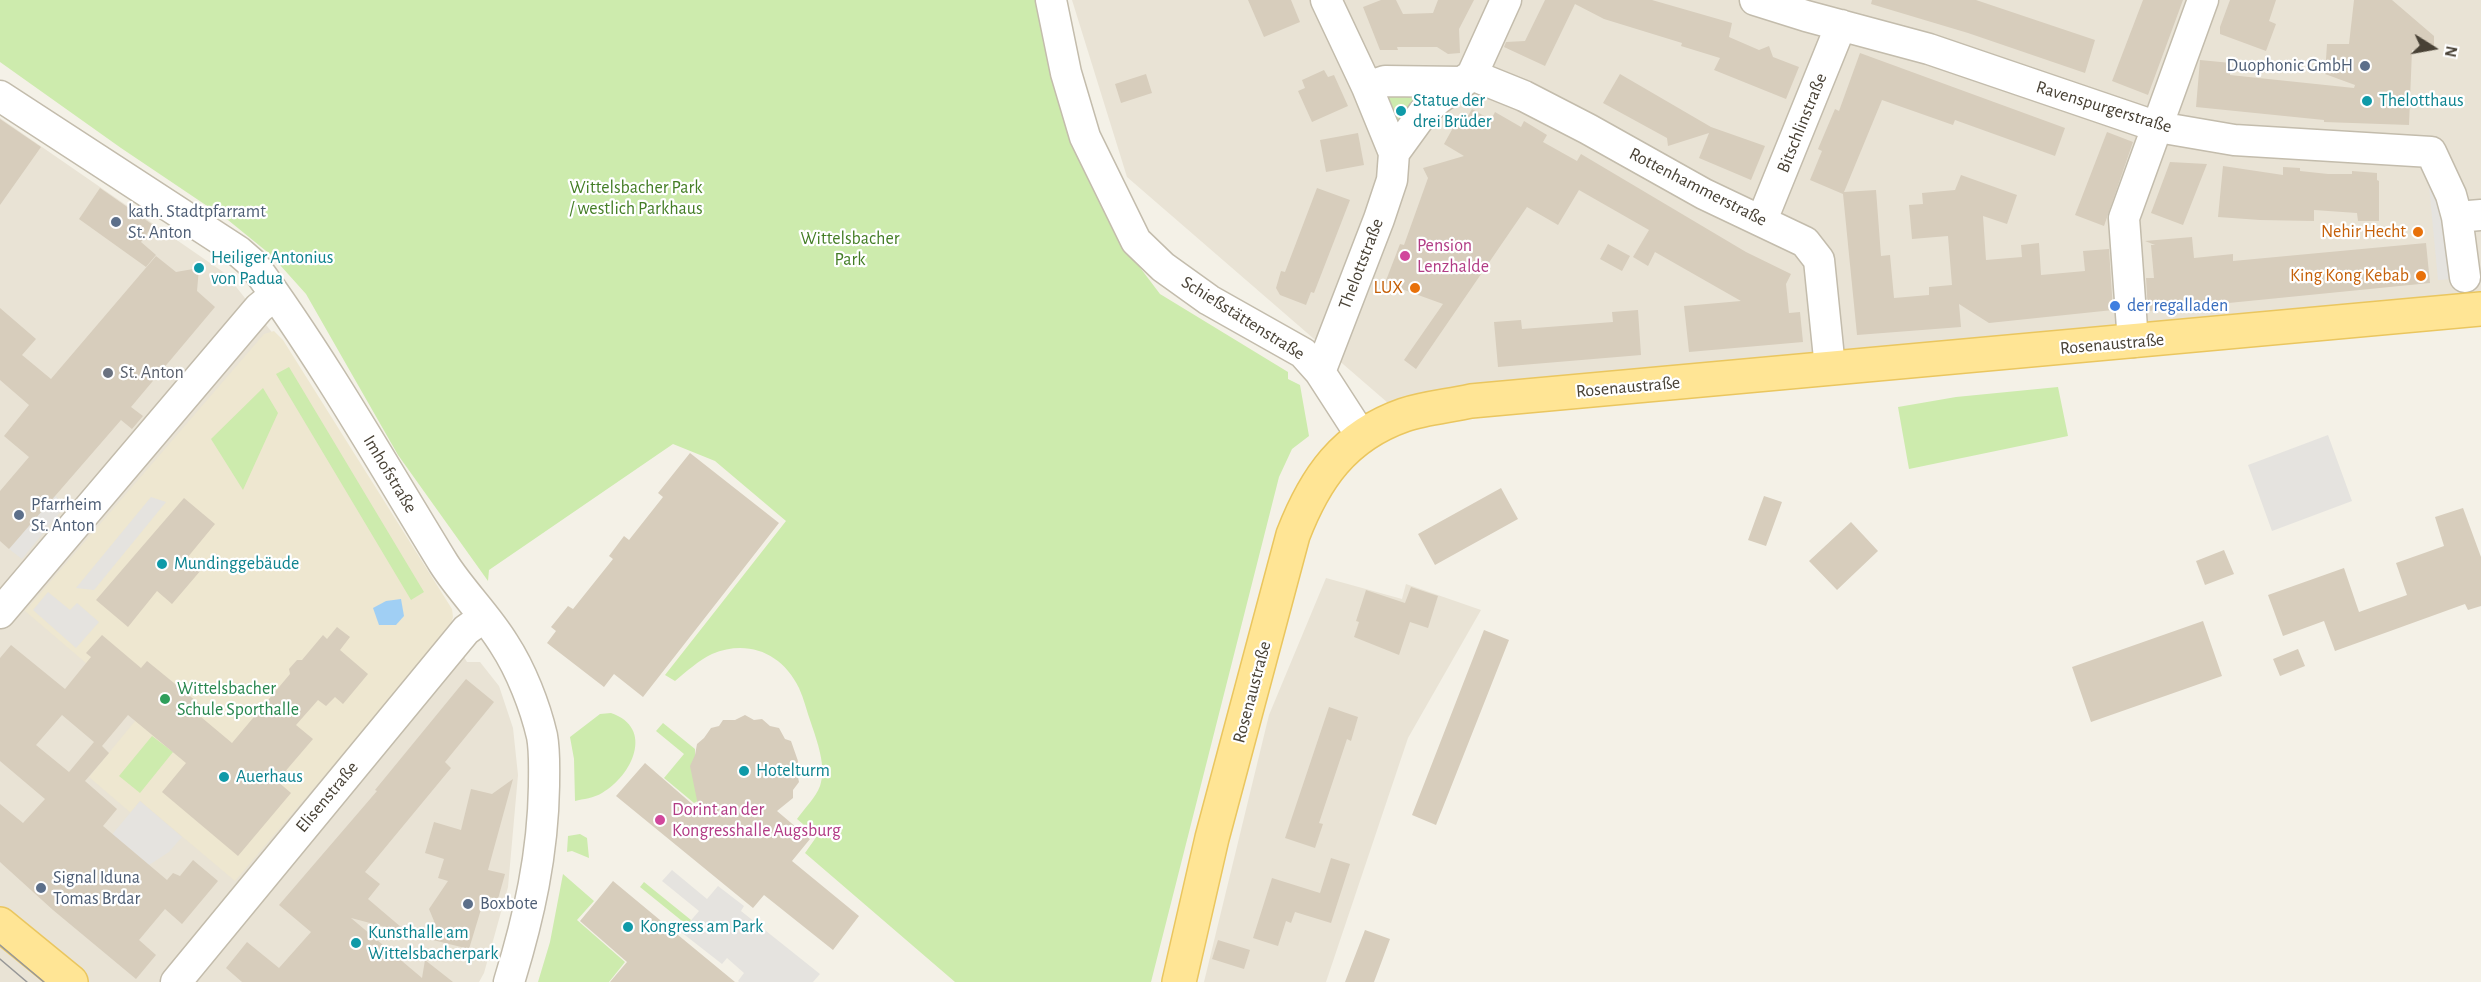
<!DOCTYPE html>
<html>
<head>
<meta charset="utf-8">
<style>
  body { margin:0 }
  #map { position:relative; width:2481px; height:982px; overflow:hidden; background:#f4f1e7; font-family:"Alegreya Sans",sans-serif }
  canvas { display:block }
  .north { position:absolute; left:2403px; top:18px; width:60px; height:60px; -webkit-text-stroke:4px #fff; paint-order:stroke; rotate:101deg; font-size:16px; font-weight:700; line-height:24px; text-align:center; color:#484135 }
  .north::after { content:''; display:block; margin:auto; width:21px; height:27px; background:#484135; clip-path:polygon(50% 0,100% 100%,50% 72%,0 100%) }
</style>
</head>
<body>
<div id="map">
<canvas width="2481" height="982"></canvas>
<div class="north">N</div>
</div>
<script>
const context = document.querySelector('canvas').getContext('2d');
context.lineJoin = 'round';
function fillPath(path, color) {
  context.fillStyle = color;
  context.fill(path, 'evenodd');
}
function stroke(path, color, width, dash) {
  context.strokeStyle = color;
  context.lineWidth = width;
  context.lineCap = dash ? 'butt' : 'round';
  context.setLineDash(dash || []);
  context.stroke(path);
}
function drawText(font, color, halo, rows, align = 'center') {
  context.font = font + ' "Alegreya Sans",sans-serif';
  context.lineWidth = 4.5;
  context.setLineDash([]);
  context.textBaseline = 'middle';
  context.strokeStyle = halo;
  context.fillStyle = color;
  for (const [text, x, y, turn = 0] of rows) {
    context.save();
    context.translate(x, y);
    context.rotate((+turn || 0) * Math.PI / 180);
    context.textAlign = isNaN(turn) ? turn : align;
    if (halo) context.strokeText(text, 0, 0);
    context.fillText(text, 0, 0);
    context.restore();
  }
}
fillPath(new Path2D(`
  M 1072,0 L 2481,0 L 2481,304 L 1516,384 L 1388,403 L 1127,177 Z
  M 0,118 L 226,274 L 278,340 L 467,662 L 480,662 L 499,686 L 513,728 L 518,775 L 508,887 L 484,973 L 479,982 L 0,982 Z
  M 1326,578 L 1402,599 L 1406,584 L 1481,610 L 1408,738 L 1326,982 L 1204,982 L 1269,715 Z`), '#e9e3d5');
fillPath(new Path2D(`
  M 274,331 L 283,340 L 452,609 L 453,617 L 450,628 L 235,881 L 140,801 L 131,813 L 89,777 L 140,715 L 114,687 L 25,611 L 264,334 Z`), '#eee7d0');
fillPath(new Path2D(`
  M 0,0 L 1038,0 L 1126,249 L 1160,294 L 1288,372 L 1288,379 L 1300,385 L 1309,436 L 1292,449 L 1279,477 L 1151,982 L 955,982 L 805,853 L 817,836 L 797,819 C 804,809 816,797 820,786 C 827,767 817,741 811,723 C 807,712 804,699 799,688 C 782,653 748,639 712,654 C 699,660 686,672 675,681 L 665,675 L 786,521 L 715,461 L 673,444 L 489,570 L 488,581 L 398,455 L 306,294 L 271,255 L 228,220 L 121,148 L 0,62 Z
  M 1425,87 L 1400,129 L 1385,94 Z
  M 289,367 L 424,592 L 411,600 L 276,374 Z
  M 2058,387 L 2068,436 L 1909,469 L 1898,407 L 1956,397 Z
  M 263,388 L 278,413 L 243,490 L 211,439 Z
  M 611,713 C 655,728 632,776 602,793 C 594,798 583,799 575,801 L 574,759 L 570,737 L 600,714 Z
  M 663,723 L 695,749 L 695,781 L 702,799 L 694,803 L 664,778 L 684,754 L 656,731 Z
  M 152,736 L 173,752 L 140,793 L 119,776 Z
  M 580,834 L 587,838 L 589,858 L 572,851 L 567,852 L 568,836 Z
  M 563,874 L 594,901 L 577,920 L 625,962 L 609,982 L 538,982 L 550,942 Z
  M 644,882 L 691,920 L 687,925 L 640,887 Z`), '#cdebad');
fillPath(new Path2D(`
  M 2442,185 L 2451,279 L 2438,280 L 2429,186 Z
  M 2328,435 L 2352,501 L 2272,531 L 2248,465 Z
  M 54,495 L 66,505 L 22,559 L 9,549 Z
  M 151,497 L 166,502 L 94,590 L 76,588 Z
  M 48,592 L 70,610 L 77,603 L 99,622 L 76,648 L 33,610 Z
  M 140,801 L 182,837 L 169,852 L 149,865 L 124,844 L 110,837 Z
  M 672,870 L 707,899 L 718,886 L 744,906 L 741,911 L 820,974 L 813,982 L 739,982 L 738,981 L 744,973 L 727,958 L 722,964 L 681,932 L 699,911 L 662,881 Z`), '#e5e3df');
fillPath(new Path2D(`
  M 401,599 L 404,616 L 396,625 L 379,625 L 373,608 L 386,601 Z`), '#a0cff4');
fillPath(new Path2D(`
  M 1248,0 L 1291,0 L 1300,22 L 1264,37 Z
  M 1381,0 L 1396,0 L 1403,14 L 1433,13 L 1438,0 L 1474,0 L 1459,29 L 1460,53 L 1448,54 L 1437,47 L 1397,47 L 1398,50 L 1380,50 L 1363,7 Z
  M 1545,0 L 1652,0 L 1732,23 L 1729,37 L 1759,50 L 1769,46 L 1773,57 L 1799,67 L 1786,99 L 1714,70 L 1720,58 L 1681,46 L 1682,43 L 1604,19 L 1575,4 L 1545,66 L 1504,47 L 1506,42 L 1525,41 Z
  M 1872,0 L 1976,0 L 2095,40 L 2085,73 L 1968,33 L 1871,4 Z
  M 2143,0 L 2183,0 L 2148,95 L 2112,81 Z
  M 2230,0 L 2276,0 L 2269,21 L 2276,24 L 2266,51 L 2220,34 L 2220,27 Z
  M 2354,0 L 2392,0 L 2434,36 L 2434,46 L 2427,51 L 2412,50 L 2409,125 L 2324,122 L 2324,120 L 2196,107 L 2200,60 L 2231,63 L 2230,75 L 2354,88 L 2355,85 L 2325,74 L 2327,44 L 2349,44 Z
  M 1860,53 L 2065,128 L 2055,156 L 1955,120 L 1953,125 L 1882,100 L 1844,192 L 1876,190 L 1881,256 L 1890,255 L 1894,298 L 1929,295 L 1929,287 L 1952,285 L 1948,236 L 1912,239 L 1909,205 L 1923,204 L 1922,193 L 1955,190 L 1961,175 L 2017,195 L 2007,224 L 1983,216 L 1986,260 L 2022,257 L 2021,245 L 2039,243 L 2041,275 L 2085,271 L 2083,251 L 2109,249 L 2113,310 L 1989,323 L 1959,304 L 1961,327 L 1857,335 L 1843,194 L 1810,180 L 1822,151 L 1818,149 L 1835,109 L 1839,111 Z
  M 1324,70 L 1328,77 L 1334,75 L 1348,106 L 1312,122 L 1298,91 L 1305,88 L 1302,80 Z
  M 1146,74 L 1152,93 L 1121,103 L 1115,84 Z
  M 1620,74 L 1711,127 L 1765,146 L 1751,180 L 1699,158 L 1709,133 L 1668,146 L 1667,138 L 1603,103 Z
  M 1472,109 L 1491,120 L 1495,112 L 1521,127 L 1524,121 L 1547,135 L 1543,142 L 1577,161 L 1581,154 L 1746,252 L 1791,274 L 1786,284 L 1789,313 L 1800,312 L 1803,342 L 1689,352 L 1684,306 L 1741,301 L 1655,252 L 1648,266 L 1633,257 L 1649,230 L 1579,190 L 1558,225 L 1527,207 L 1416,369 L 1404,360 L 1443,304 L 1385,283 L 1400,244 L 1404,245 L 1428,178 L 1423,168 L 1464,156 L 1444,144 L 1459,117 L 1465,121 Z
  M 0,119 L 41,147 L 0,205 Z
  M 2107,132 L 2133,142 L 2104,226 L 2075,215 Z
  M 1358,133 L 1364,165 L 1326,172 L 1320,140 Z
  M 2170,162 L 2207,164 L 2183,225 L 2151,213 Z
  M 2223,166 L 2283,175 L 2283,167 L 2300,168 L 2300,171 L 2328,174 L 2352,174 L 2352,171 L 2377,173 L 2377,180 L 2379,181 L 2379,221 L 2358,221 L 2357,213 L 2314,210 L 2314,221 L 2260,220 L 2218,217 Z
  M 100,188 L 153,225 L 141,242 L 156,255 L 146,267 L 79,219 Z
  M 1317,188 L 1350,200 L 1314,293 L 1311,292 L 1306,305 L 1280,295 L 1276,288 L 1281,271 L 1285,272 Z
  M 2192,237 L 2194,258 L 2233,254 L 2233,261 L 2426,243 L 2430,283 L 2148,311 L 2146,278 L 2154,278 L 2151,245 L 2155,245 L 2145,241 Z
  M 1608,244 L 1630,256 L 1622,271 L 1600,259 Z
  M 156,256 L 176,272 L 199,268 L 197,291 L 215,307 L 131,407 L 143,416 L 132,429 L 121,420 L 9,549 L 0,541 L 0,491 L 29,457 L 4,436 L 29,405 L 0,380 L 0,308 L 36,339 L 22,355 L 51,379 Z
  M 1638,310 L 1641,355 L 1498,367 L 1494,322 L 1521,320 L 1522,329 L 1613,322 L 1612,312 Z
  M 690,453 L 779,523 L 643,697 L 614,674 L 604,687 L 547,643 L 556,631 L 551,627 L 568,606 L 573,609 L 613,559 L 609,556 L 624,536 L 629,540 L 663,497 L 658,493 Z
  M 1501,488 L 1518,519 L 1435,565 L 1418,534 Z
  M 1764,496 L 1782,502 L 1766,546 L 1748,540 Z
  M 184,498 L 215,524 L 187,558 L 201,570 L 172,604 L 157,591 L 128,627 L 96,600 Z
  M 2463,508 L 2481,557 L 2481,606 L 2468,610 L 2465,604 L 2335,651 L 2324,621 L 2283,636 L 2268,595 L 2344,568 L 2359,612 L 2407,595 L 2396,563 L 2444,546 L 2435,517 Z
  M 1851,522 L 1878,551 L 1837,590 L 1809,561 Z
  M 2224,550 L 2234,574 L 2205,585 L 2196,561 Z
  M 1411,587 L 1438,596 L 1428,628 L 1410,622 L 1399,655 L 1354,637 L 1359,622 L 1356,621 L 1366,590 L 1405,603 Z
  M 2203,621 L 2222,676 L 2091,722 L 2072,667 Z
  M 337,627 L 350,637 L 340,650 L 368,674 L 343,704 L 335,697 L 326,706 L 318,700 L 296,725 L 313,739 L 277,781 L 291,793 L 238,856 L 162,792 L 186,763 L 128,715 L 102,746 L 109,753 L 85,781 L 117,809 L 103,826 L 167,880 L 173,873 L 180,876 L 193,860 L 218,881 L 182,924 L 165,909 L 139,940 L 156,955 L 136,979 L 53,910 L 0,862 L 0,804 L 23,823 L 45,799 L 0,761 L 0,658 L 11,645 L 65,689 L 91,657 L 86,653 L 102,635 L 141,668 L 147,661 L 207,710 L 201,717 L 232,743 L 290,674 L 289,669 L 297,660 L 302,660 L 323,635 L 327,639 ZM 62,715 L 94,742 L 69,772 L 36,745 Z
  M 1484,630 L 1509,640 L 1436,825 L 1412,815 Z
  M 2298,649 L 2305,666 L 2280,676 L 2273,659 Z
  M 466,679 L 494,702 L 445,762 L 451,768 L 365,872 L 380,884 L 368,899 L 408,933 L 351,918 L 422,978 L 425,960 L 453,982 L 242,982 L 226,968 L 247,942 L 279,968 L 311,932 L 279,905 L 377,791 L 375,790 Z
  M 1329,707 L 1358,717 L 1351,741 L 1347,739 L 1319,823 L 1323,824 L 1315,848 L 1285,838 Z
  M 745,715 L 754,720 L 762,719 L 770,726 L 779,728 L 785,739 L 791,741 L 798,761 L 797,773 L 799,782 L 793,790 L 793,798 L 777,811 L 810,839 L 792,861 L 859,916 L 833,950 L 764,895 L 753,908 L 616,796 L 645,763 L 699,810 L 690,766 L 695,755 L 697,744 L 704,738 L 711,728 L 719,726 L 723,720 L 735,720 Z
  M 513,779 L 488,870 L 505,874 L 498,899 L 485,896 L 469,949 L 429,939 L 434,921 L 429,909 L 448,881 L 438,878 L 444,859 L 425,853 L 434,822 L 461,830 L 471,789 L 492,794 Z
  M 1331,858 L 1350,864 L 1331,923 L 1295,912 L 1291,923 L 1286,921 L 1278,946 L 1253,938 L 1272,878 L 1320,893 Z
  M 613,881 L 678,935 L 735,982 L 610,982 L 627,962 L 580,921 Z
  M 1365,930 L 1390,939 L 1374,982 L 1345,982 Z
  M 1218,940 L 1250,950 L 1244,969 L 1212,959 Z`), '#d7cdbc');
const minor = new Path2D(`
  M 1051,0 L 1066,73 L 1085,137 L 1136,241 L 1163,267 L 1209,300 L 1303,353 L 1320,372 L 1362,437
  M 1755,0 L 1806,16 L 1929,49 L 2158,127 L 2234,140 L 2431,152 L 2451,195 L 2457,217
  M 1472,75 L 1524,96 L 1588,129 L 1704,194 L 1805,242 L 1819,260 L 1830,368
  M 1472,75 L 1506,0
  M 1367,87 L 1385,81 L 1463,82
  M 0,96 L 238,251 L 254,265 C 324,361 382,463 444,564 C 462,592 487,616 504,644 C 521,670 535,706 542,736 C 545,752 544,770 544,786 C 543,854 529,917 509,982
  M 1394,153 L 1423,113 L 1438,99 L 1472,75
  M 1762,220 L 1841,25
  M 2465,277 L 2457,217 L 2481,215
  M 2133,342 L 2124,218 L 2203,0
  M 1320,372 L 1379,219 L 1392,180 L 1394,153 L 1367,87 L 1326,0
  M 0,613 L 259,308 L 275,295
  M 176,982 L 466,630 L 484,617`);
const major = new Path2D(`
  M 0,924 L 71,982
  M 1179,982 L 1212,838 L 1293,535 C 1315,478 1344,436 1404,415 C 1425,408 1449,406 1471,401 L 2481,309`);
stroke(minor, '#c3bcac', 33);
stroke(major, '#eac65f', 36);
stroke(minor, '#fff', 30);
stroke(major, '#ffe595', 33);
stroke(new Path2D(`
  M 0,945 L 44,982
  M 0,959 L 27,982`), '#979797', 1.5);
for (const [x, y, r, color] of [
  [2365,66,6,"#5c6f8a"],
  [2367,101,6,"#0f9aa8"],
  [1401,111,6,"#0f9aa8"],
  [116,222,6,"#5c6f8a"],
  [2418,232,6,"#e8710a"],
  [1405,256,6,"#d1479c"],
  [199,268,6,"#0f9aa8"],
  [2421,276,6,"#e8710a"],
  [1415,288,6,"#e8710a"],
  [2115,306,6,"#3f7fe0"],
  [108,373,6,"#6b7280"],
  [19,515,6,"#5c6f8a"],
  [162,564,6,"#0f9aa8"],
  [165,699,6,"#2e9e5b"],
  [744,771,6,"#0f9aa8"],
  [224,777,6,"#0f9aa8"],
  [660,820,6,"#d1479c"],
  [41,888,6,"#5c6f8a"],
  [468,904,6,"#5c6f8a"],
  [628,927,6,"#0f9aa8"],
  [356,943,6,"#0f9aa8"]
]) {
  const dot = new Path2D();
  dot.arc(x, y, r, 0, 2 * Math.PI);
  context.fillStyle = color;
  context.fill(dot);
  stroke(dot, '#fff', 2);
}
drawText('18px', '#4e5e75', '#fff', [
  ["Duophonic GmbH",2353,66,"right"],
  ["kath. Stadtpfarramt",128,212],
  ["St. Anton",128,233],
  ["Pfarrheim",31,505],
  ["St. Anton",31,526],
  ["Signal Iduna",53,878],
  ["Tomas Brdar",53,899],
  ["Boxbote",480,904]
], 'left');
drawText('18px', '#0d838f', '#fff', [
  ["Statue der",1413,101],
  ["drei Brüder",1413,122],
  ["Thelotthaus",2379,101],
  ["Heiliger Antonius",211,258],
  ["von Padua",211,279],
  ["Mundinggebäude",174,564],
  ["Hotelturm",756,771],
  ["Auerhaus",236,777],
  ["Kongress am Park",640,927],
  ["Kunsthalle am",368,933],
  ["Wittelsbacherpark",368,954]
], 'left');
drawText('18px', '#484135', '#fff', [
  ["Ravenspurgerstraße",2104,107,17],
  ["Bitschlinstraße",1802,123,-68],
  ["Rottenhammerstraße",1698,187,27],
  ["Thelottstraße",1361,264,-69],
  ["Schießstättenstraße",1243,318,32],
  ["Rosenaustraße",2112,344,-5],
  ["Rosenaustraße",1628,387,-5],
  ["Imhofstraße",390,474,59],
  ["Rosenaustraße",1252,692,-75],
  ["Elisenstraße",327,797,-50]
]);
drawText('18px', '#437d25', '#fff', [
  ["Wittelsbacher Park",636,188],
  ["/ westlich Parkhaus",636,209],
  ["Wittelsbacher",850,239],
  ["Park",850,260]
]);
drawText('18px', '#c56008', '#fff', [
  ["Nehir Hecht",2406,232],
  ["King Kong Kebab",2409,276],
  ["LUX",1403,288]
], 'right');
drawText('18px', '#b23c85', '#fff', [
  ["Pension",1417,246],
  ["Lenzhalde",1417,267],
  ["Dorint an der",672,810],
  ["Kongresshalle Augsburg",672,831]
], 'left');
drawText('18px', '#366cbe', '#fff', [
  ["der regalladen",2127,306]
], 'left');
drawText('18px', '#5b616d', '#fff', [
  ["St. Anton",120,373]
], 'left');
drawText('18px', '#27864d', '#fff', [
  ["Wittelsbacher",177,689],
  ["Schule Sporthalle",177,710]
], 'left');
</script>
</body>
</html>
